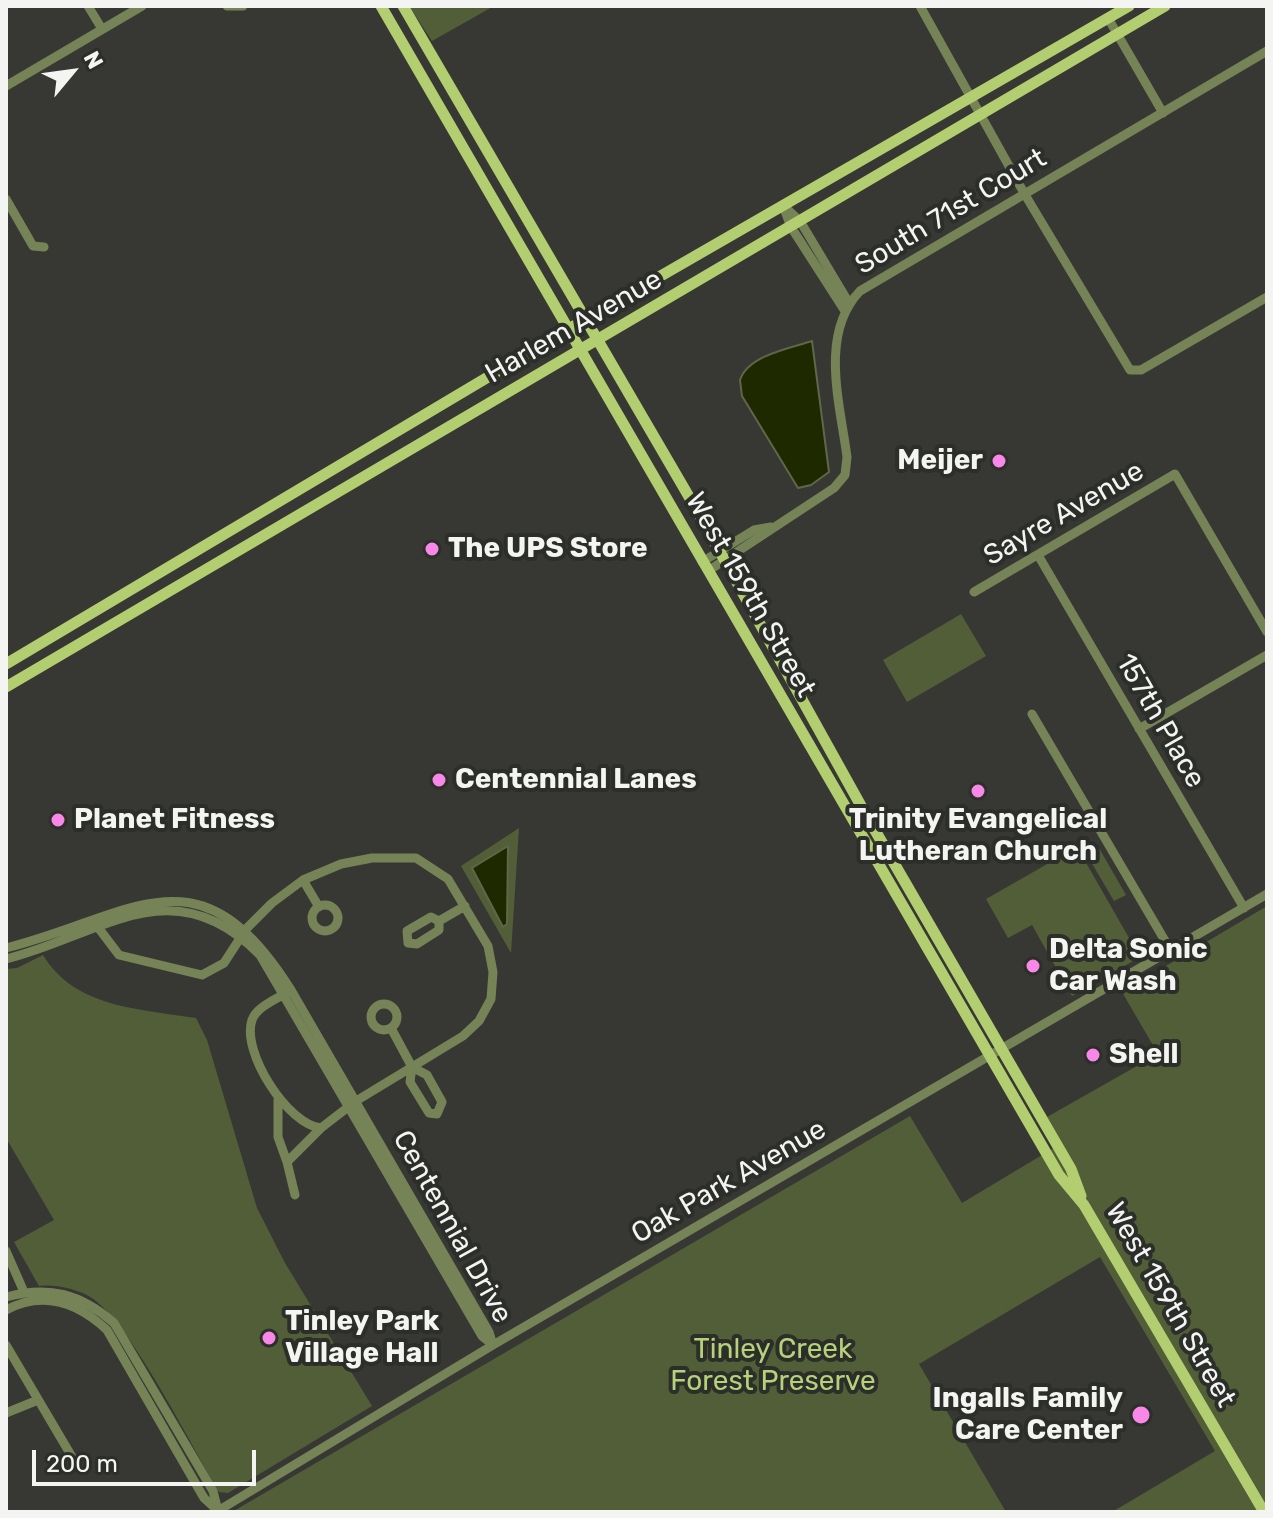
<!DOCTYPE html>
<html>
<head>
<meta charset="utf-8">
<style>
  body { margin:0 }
  #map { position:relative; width:1273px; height:1518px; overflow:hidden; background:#373833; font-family:Rubik,sans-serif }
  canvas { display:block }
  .frame { position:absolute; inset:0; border:8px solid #f4f5f2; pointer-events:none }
  .north { position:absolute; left:32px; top:32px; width:80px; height:80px; -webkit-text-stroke:6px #2c2e2a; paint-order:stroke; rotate:61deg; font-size:22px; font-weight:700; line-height:32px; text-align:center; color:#f4f5f2 }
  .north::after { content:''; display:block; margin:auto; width:28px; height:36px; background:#f4f5f2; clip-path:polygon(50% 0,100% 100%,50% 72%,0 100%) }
  .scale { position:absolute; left:32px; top:1450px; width:224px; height:36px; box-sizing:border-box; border:4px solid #f4f5f2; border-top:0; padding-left:10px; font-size:24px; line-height:28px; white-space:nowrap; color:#f4f5f2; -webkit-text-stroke:6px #2c2e2a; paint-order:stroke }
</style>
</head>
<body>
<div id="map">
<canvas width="1273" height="1518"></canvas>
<div class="frame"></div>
<div class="north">N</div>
<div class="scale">200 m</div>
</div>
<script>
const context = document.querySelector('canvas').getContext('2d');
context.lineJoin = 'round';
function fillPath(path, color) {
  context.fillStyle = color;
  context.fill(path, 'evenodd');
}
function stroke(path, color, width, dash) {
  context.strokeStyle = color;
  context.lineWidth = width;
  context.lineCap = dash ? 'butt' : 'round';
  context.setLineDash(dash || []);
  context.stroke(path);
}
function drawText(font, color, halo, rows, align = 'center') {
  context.font = font + ' Rubik,sans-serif';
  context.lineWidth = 8;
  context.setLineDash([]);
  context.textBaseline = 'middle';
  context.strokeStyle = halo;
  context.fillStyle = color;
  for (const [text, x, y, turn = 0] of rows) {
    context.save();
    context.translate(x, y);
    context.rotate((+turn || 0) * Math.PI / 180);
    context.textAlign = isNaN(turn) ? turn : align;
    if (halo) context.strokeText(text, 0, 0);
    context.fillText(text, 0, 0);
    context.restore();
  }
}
fillPath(new Path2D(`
  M 409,6 L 494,6 L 432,41 Z
  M 961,614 L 986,656 L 907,702 L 883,660 Z
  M 519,828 L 511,953 L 461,866 Z
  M 1077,847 L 1140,957 L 1072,996 L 1032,925 L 1008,938 L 986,899 Z
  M 1099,848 L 1126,895 L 1114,901 L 1087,855 Z
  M 1267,906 L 1267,1512 L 1112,1512 L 1215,1451 L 1100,1257 L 919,1364 L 1006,1512 L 232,1512 L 910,1116 L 962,1203 L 1062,1143 L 1047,1117 L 1158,1054 L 1122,992 Z
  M 43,955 C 75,1008 140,1009 196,1018 L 207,1040 L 257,1208 L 285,1263 L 372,1406 L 228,1493 L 219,1492 C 190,1444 133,1327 92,1298 C 78,1289 55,1284 39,1286 L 14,1242 L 54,1220 L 6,1138 L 6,969 L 17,968 Z`), '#525e38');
const water = new Path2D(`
  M 812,341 L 829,472 L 811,485 L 798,488 L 742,396 L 740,380 C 748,355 791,348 812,341 Z
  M 508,846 L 507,924 L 503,927 L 472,868 Z`);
fillPath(water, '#1f2900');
stroke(water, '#5f6649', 2);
stroke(new Path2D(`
  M 88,6 L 102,29
  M 227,6 L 243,6
  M 920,6 L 1024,193 L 1130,370 L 1141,370 L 1267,297
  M 1108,18 L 1163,113
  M 6,86 L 142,6
  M 6,199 L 33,246 L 44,247
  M 783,206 L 791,227 L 845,311
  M 786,208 L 800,221 L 849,303
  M 1038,555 L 1244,908
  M 702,562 L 754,530 L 771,527
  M 708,571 L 834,488 L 845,475 L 847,457 C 840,403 819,334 860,291 L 1267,51
  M 974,592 L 1175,474 L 1267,632
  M 1032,714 L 1171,951
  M 1139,729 L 1267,655
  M 303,880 L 319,907
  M312 918a13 13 0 1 1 26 0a13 13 0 1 1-26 0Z
  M 431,917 L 439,921 L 439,930 L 417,944 L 408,943 L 407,931 Z
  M 439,921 L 465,906
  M 97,926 L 119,955 L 202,975 L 224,963 L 246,929 L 272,903 L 303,880 L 341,864 L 372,858 L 416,858 L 448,879 L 488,946 L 493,972 L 491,999 L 479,1021 L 463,1036 L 356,1101 L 321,1128 C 288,1125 241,1052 252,1020 C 257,1006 279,998 291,990
  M 6,948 C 133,916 199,843 291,990 L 489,1332 L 493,1345
  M 6,959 C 102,935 172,866 260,955 L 482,1336 L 493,1345
  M371 1017a13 13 0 1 1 26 0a13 13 0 1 1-26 0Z
  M 391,1028 L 412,1067
  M 412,1067 L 427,1075 L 442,1102 L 437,1114 L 429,1113 L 410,1082 Z
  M 278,1100 L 278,1137 L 287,1162 L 321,1128
  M 287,1162 L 295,1195
  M 6,1251 L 24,1292
  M 6,1297 C 49,1285 81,1294 114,1323 L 213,1491 L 218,1511
  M 6,1310 C 44,1290 78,1303 107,1330 L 204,1498 L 217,1510
  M 6,1345 L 75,1462
  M 6,1413 L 38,1400
  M 216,1512 L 493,1345 L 1267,894`), '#758357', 9);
stroke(new Path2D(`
  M 381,6 L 1059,1175 L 1084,1205 L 1264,1512
  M 403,6 L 695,507 L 865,813 L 1071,1169 L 1081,1196
  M 6,664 L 567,330 L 1129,6
  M 6,687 L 1165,6`), '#b2ce70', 11);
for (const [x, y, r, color] of [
  [999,461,8,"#f987e8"],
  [432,549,8,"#f987e8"],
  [439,780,8,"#f987e8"],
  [978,791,8,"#f987e8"],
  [58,820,8,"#f987e8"],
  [1033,966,8,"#f987e8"],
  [1093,1055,8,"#f987e8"],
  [269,1338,8,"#f987e8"],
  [1141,1415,10,"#f987e8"]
]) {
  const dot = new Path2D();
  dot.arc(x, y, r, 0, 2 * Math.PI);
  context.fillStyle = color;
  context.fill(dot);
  stroke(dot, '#2c2e2a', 3);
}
drawText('28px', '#f4f5f2', '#2c2e2a', [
  ["South 71st Court",951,212,-31],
  ["Harlem Avenue",574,327,-30],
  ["Sayre Avenue",1064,514,-30],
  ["West 159th Street",750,595,60],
  ["157th Place",1160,721,60],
  ["Oak Park Avenue",729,1182,-30],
  ["Centennial Drive",452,1227,61],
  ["West 159th Street",1170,1305,60]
]);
drawText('bold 28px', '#f4f5f2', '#2c2e2a', [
  ["Meijer",983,461,"right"],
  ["The UPS Store",448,549],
  ["Centennial Lanes",455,780],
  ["Planet Fitness",74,820],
  ["Trinity Evangelical",978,820,"center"],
  ["Lutheran Church",978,852,"center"],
  ["Delta Sonic",1049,950],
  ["Car Wash",1049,982],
  ["Shell",1109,1055],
  ["Tinley Park",285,1322],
  ["Village Hall",285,1354],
  ["Ingalls Family",1123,1399,"right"],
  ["Care Center",1123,1431,"right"]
], 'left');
drawText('28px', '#b7d17a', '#2c2e2a', [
  ["Tinley Creek",773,1350],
  ["Forest Preserve",773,1382]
]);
</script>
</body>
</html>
